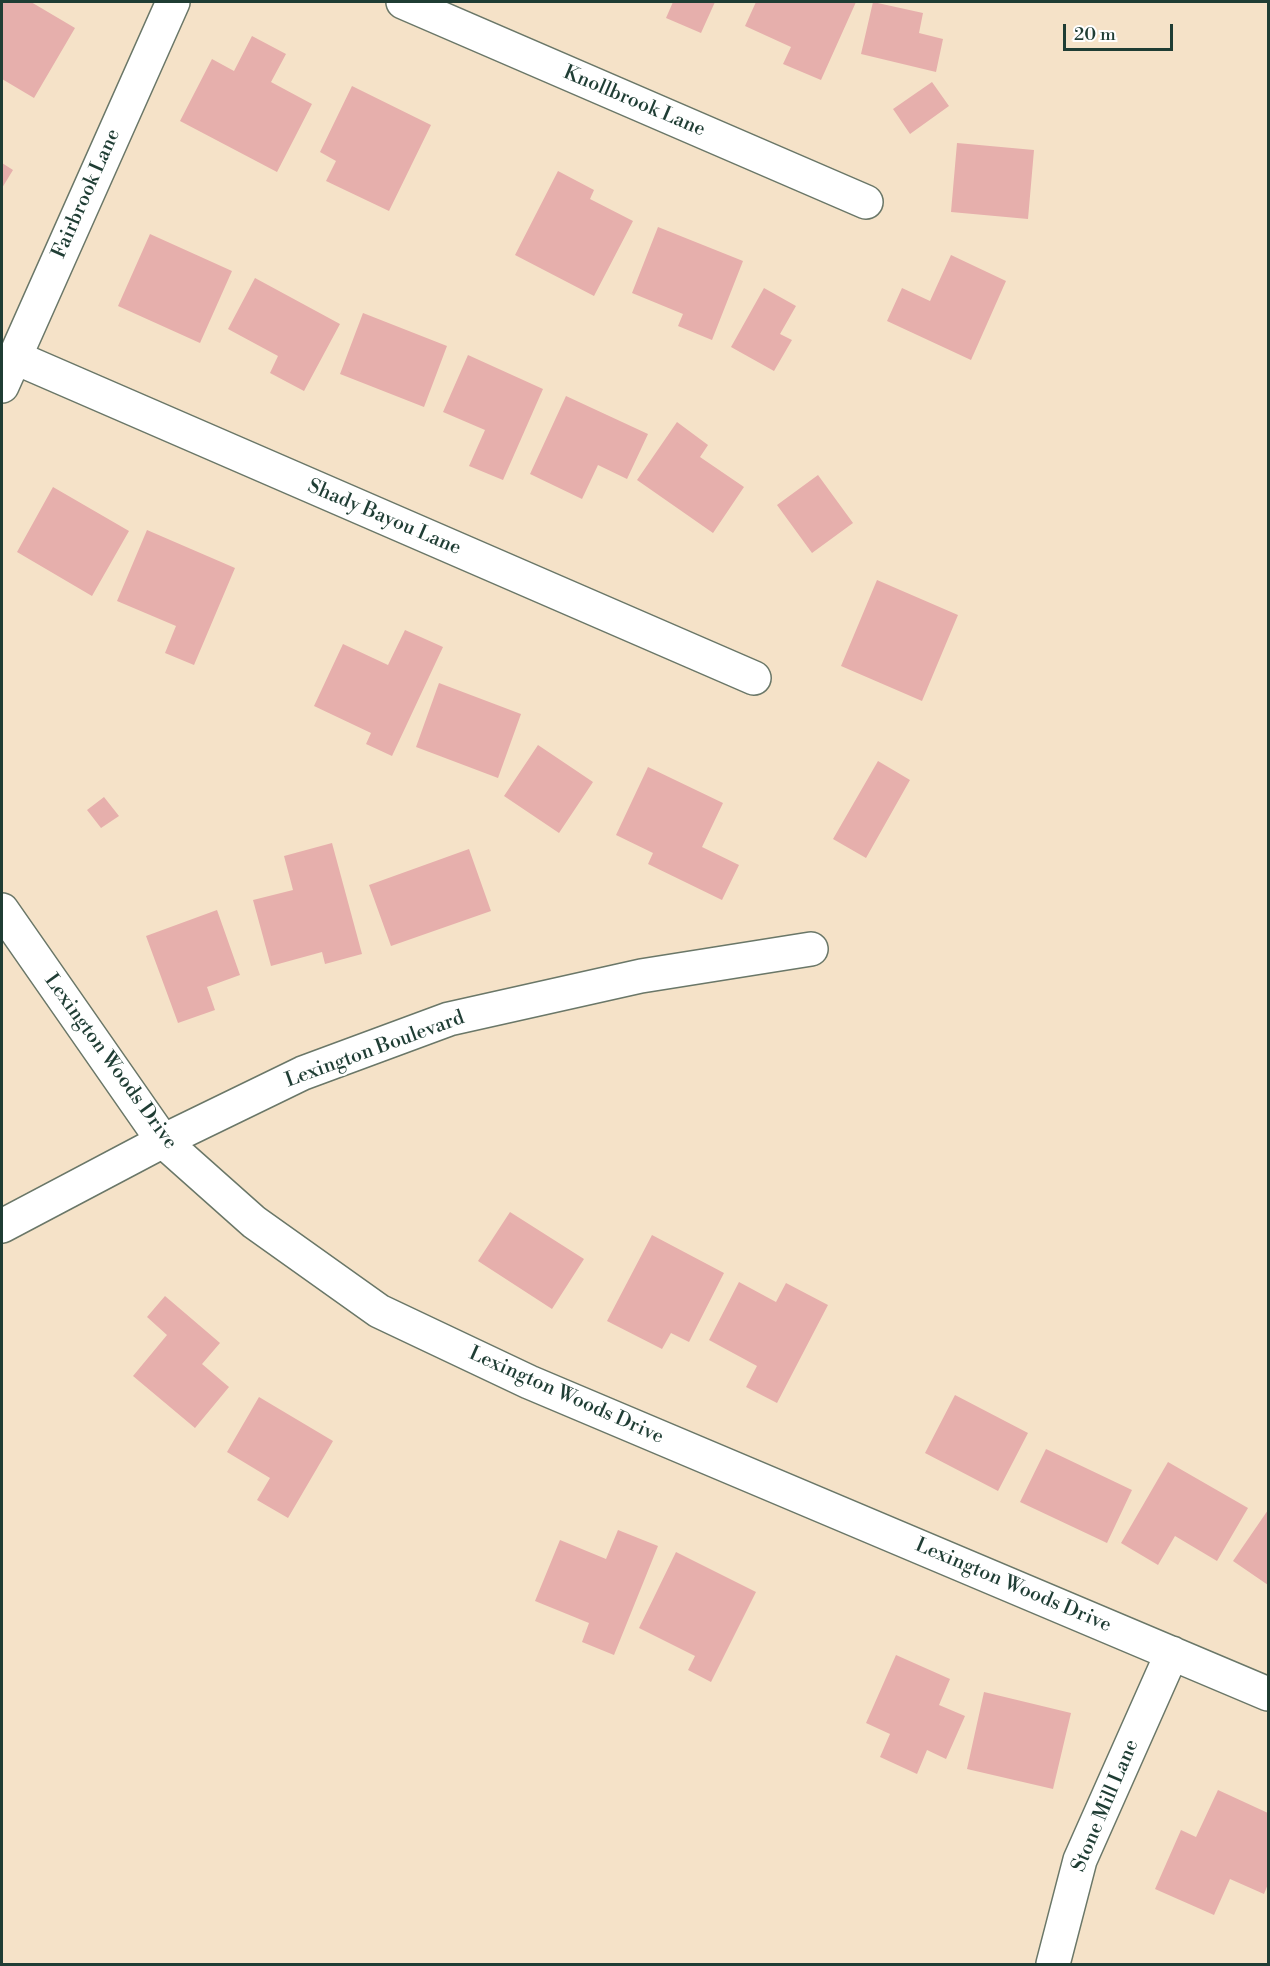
<!DOCTYPE html>
<html>
<head>
<meta charset="utf-8">
<style>
  body { margin:0 }
  #map { position:relative; width:1270px; height:1966px; overflow:hidden; background:#f5e2c8; font-family:"Libre Bodoni",serif }
  canvas { display:block }
  .frame { position:absolute; inset:0; border:3px solid #1f3d34; pointer-events:none }
  .scale { position:absolute; left:1063px; top:24px; width:110px; height:27px; box-sizing:border-box; border:3px solid #1f3d34; border-top:0; padding-left:8px; font-size:18px; line-height:21px; white-space:nowrap; color:#1f3d34; -webkit-text-stroke:4px #fff; paint-order:stroke }
</style>
</head>
<body>
<div id="map">
<canvas width="1270" height="1966"></canvas>
<div class="frame"></div>
<div class="scale">20 m</div>
</div>
<script>
const context = document.querySelector('canvas').getContext('2d');
context.lineJoin = 'round';
function fillPath(path, color) {
  context.fillStyle = color;
  context.fill(path, 'evenodd');
}
function stroke(path, color, width, dash) {
  context.strokeStyle = color;
  context.lineWidth = width;
  context.lineCap = dash ? 'butt' : 'round';
  context.setLineDash(dash || []);
  context.stroke(path);
}
function drawText(font, color, halo, rows, align = 'center') {
  context.font = font + ' "Libre Bodoni",serif';
  context.lineWidth = 5;
  context.setLineDash([]);
  context.textBaseline = 'middle';
  context.strokeStyle = halo;
  context.fillStyle = color;
  for (const [text, x, y, turn = 0] of rows) {
    context.save();
    context.translate(x, y);
    context.rotate((+turn || 0) * Math.PI / 180);
    context.textAlign = isNaN(turn) ? turn : align;
    if (halo) context.strokeText(text, 0, 0);
    context.fillText(text, 0, 0);
    context.restore();
  }
}
fillPath(new Path2D(`
  M 2,2 L 31,2 L 75,28 L 34,98 L 2,79 Z
  M 673,2 L 715,2 L 701,33 L 666,18 Z
  M 756,2 L 856,2 L 821,80 L 783,64 L 791,47 L 745,26 Z
  M 873,2 L 923,13 L 919,33 L 943,39 L 936,72 L 861,54 Z
  M 252,36 L 286,54 L 271,82 L 312,104 L 277,172 L 180,121 L 212,59 L 234,71 Z
  M 932,82 L 949,106 L 910,134 L 893,109 Z
  M 352,86 L 431,125 L 389,211 L 326,181 L 336,161 L 320,152 Z
  M 957,143 L 1034,150 L 1028,219 L 951,212 Z
  M 2,163 L 13,170 L 2,188 Z
  M 558,171 L 594,190 L 590,199 L 633,221 L 594,296 L 515,255 Z
  M 658,227 L 743,261 L 712,340 L 678,326 L 683,314 L 632,293 Z
  M 150,234 L 232,271 L 200,343 L 118,306 Z
  M 951,255 L 1006,281 L 971,360 L 887,321 L 902,288 L 930,301 Z
  M 255,278 L 340,324 L 304,391 L 270,373 L 278,356 L 228,329 Z
  M 764,288 L 796,306 L 780,334 L 792,340 L 774,371 L 731,347 Z
  M 363,313 L 447,346 L 424,407 L 340,374 Z
  M 468,355 L 543,389 L 503,480 L 469,466 L 485,430 L 443,412 Z
  M 566,396 L 648,434 L 627,479 L 598,465 L 582,499 L 530,474 Z
  M 677,422 L 708,445 L 700,457 L 744,487 L 713,533 L 637,480 Z
  M 818,475 L 853,523 L 812,553 L 777,505 Z
  M 53,487 L 129,531 L 92,596 L 17,552 Z
  M 147,530 L 235,568 L 194,665 L 165,653 L 176,626 L 117,601 Z
  M 877,580 L 958,615 L 922,701 L 841,666 Z
  M 405,630 L 443,647 L 392,756 L 366,744 L 371,733 L 314,706 L 343,644 L 388,665 Z
  M 439,683 L 521,714 L 498,778 L 416,747 Z
  M 538,745 L 593,782 L 559,833 L 504,796 Z
  M 878,761 L 910,780 L 866,858 L 833,839 Z
  M 648,767 L 723,803 L 702,847 L 739,865 L 722,900 L 648,864 L 653,853 L 616,835 Z
  M 104,797 L 119,816 L 101,828 L 87,810 Z
  M 332,843 L 362,954 L 325,964 L 322,952 L 271,966 L 253,900 L 293,890 L 284,856 Z
  M 469,849 L 491,911 L 391,946 L 369,885 Z
  M 217,910 L 240,975 L 207,987 L 215,1010 L 178,1023 L 146,936 Z
  M 510,1212 L 584,1259 L 552,1309 L 478,1261 Z
  M 652,1235 L 724,1273 L 689,1342 L 671,1333 L 662,1349 L 607,1321 Z
  M 739,1282 L 776,1302 L 786,1283 L 828,1305 L 777,1403 L 746,1387 L 757,1366 L 709,1340 Z
  M 165,1296 L 220,1343 L 202,1364 L 229,1387 L 195,1428 L 133,1376 L 167,1335 L 147,1317 Z
  M 955,1395 L 1028,1433 L 998,1491 L 925,1453 Z
  M 259,1397 L 333,1441 L 288,1518 L 257,1500 L 270,1478 L 227,1452 Z
  M 1046,1449 L 1132,1490 L 1107,1543 L 1020,1502 Z
  M 1168,1462 L 1248,1508 L 1217,1561 L 1175,1536 L 1158,1565 L 1121,1543 Z
  M 1268,1510 L 1268,1585 L 1233,1561 Z
  M 618,1530 L 658,1546 L 614,1655 L 582,1642 L 589,1623 L 535,1601 L 560,1540 L 606,1559 Z
  M 676,1552 L 756,1592 L 711,1682 L 688,1670 L 695,1656 L 639,1628 Z
  M 896,1655 L 950,1679 L 939,1705 L 965,1716 L 946,1759 L 927,1750 L 917,1774 L 880,1757 L 890,1734 L 866,1723 Z
  M 984,1692 L 1071,1713 L 1053,1789 L 967,1769 Z
  M 1218,1790 L 1268,1813 L 1268,1884 L 1264,1894 L 1230,1879 L 1214,1915 L 1155,1889 L 1181,1830 L 1196,1837 Z`), '#e6afac');
const minor = new Path2D(`
  M 403,2 L 866,202
  M 14,357 L 754,678
  M 2,386 L 173,2
  M 2,910 L 163,1141 L 254,1222 L 379,1311 L 529,1382 L 1268,1694
  M 2,1226 L 163,1141 L 303,1073 L 449,1019 L 641,976 L 811,949
  M 1053,1964 L 1080,1860 L 1172,1653`);
stroke(minor, '#6a7768', 36);
stroke(minor, '#fff', 33);
drawText('20px', '#1f3d34', '#fff', [
  ["Knollbrook Lane",634,102,23],
  ["Fairbrook Lane",87,194,-66],
  ["Shady Bayou Lane",384,518,23],
  ["Lexington Boulevard",375,1050,-20],
  ["Lexington Woods Drive",110,1062,54],
  ["Lexington Woods Drive",566,1396,24],
  ["Lexington Woods Drive",1013,1586,23],
  ["Stone Mill Lane",1106,1806,-67]
]);
</script>
</body>
</html>
